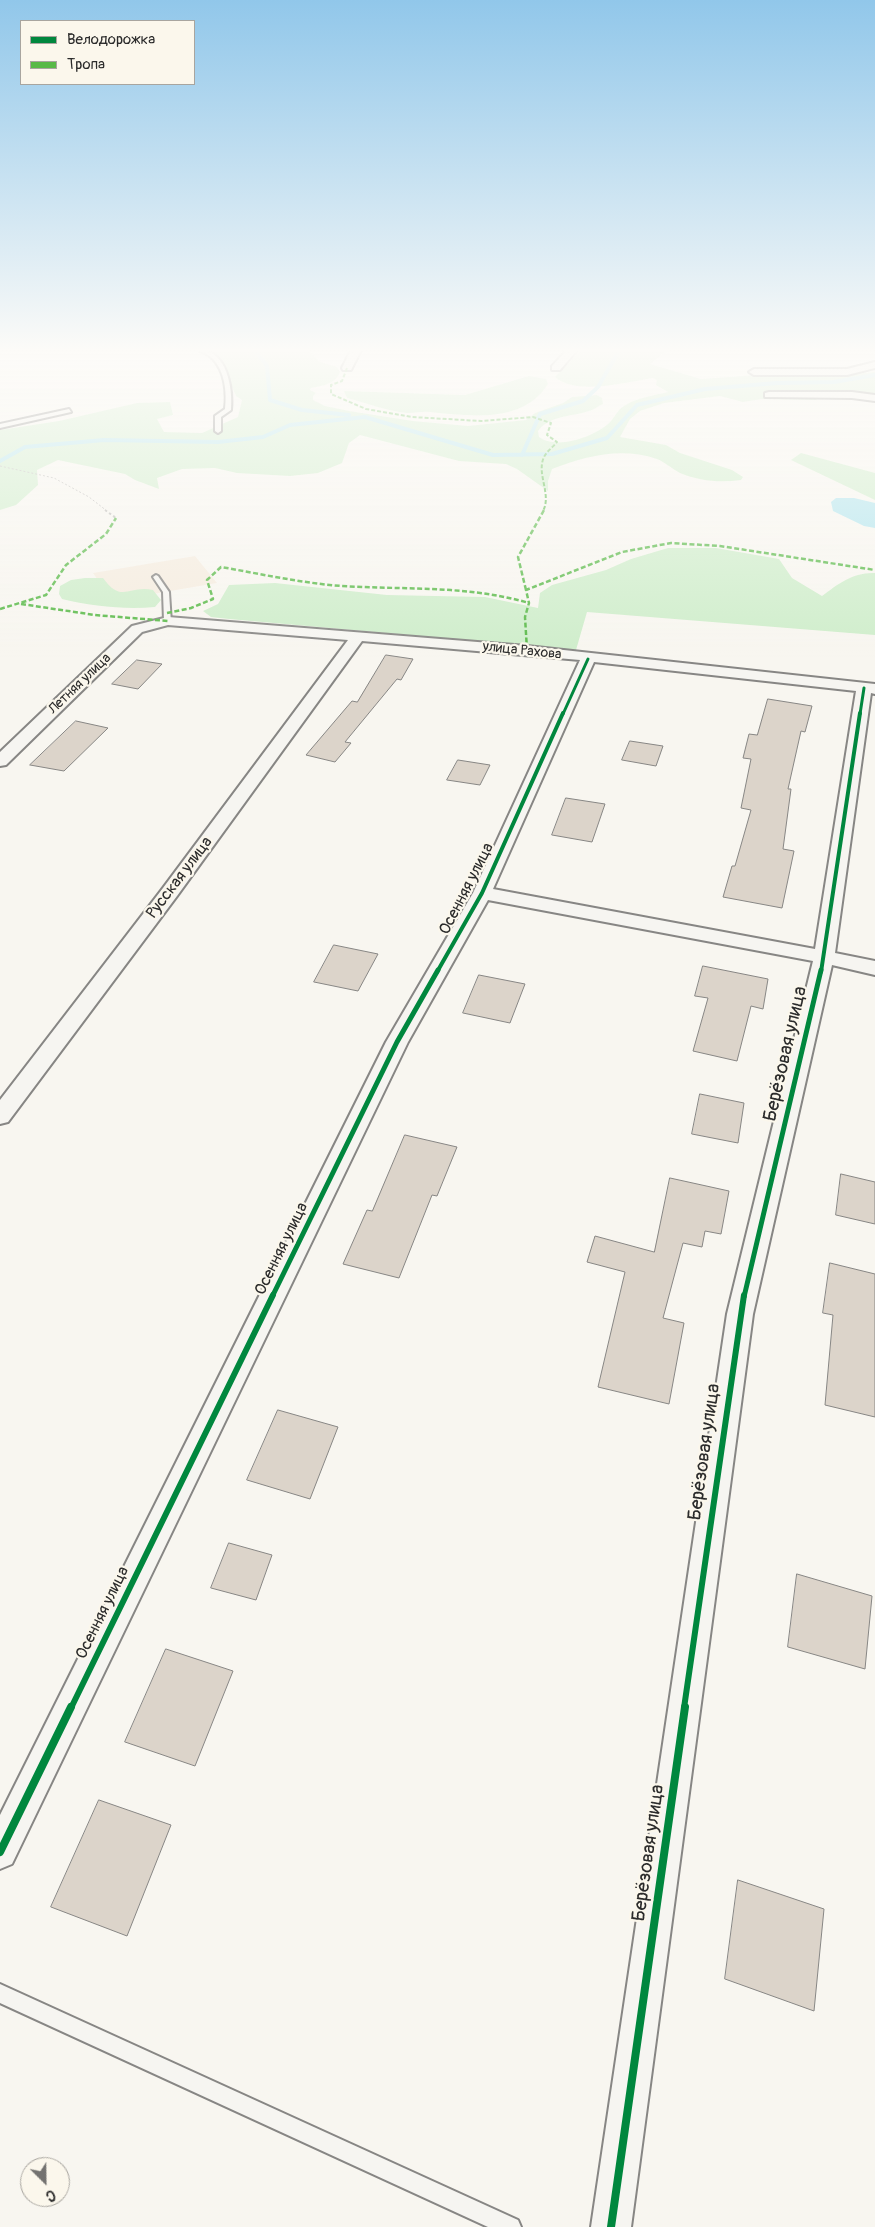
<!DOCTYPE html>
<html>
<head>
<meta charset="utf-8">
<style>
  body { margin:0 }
  #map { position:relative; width:875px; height:2227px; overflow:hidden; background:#f8f6f0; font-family:Pangolin,sans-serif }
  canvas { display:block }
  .legend { position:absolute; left:20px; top:20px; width:175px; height:65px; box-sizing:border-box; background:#fbf7ec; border:1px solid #a8a59f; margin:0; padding:6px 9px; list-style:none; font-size:15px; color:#2b2b2b }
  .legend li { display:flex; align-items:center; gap:10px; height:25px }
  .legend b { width:25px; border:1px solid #a8a59f }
  .north { position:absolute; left:20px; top:2157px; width:50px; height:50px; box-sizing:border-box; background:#fbf7ec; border:1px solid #a8a59f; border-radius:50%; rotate:157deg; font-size:14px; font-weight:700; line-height:20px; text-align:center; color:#2b2b2b }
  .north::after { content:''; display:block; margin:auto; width:18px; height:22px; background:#737270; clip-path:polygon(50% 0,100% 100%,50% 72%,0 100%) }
</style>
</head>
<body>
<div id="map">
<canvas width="875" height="2227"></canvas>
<ul class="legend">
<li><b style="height:6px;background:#00873e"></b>Велодорожка</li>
<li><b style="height:6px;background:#58b947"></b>Тропа</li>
</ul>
<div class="north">С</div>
</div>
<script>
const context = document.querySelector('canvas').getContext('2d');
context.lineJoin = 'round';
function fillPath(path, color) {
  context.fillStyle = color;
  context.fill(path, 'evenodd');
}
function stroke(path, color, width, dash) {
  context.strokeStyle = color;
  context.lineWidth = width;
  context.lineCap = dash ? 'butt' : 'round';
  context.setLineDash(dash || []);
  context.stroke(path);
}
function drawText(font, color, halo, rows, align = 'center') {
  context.font = font + ' Pangolin,sans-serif';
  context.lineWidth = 4.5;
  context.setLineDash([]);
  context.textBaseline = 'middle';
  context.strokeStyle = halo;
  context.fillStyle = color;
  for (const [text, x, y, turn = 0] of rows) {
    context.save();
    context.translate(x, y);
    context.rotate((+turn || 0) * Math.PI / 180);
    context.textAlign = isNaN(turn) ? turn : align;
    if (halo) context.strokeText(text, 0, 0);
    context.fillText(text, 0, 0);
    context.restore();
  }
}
fillPath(new Path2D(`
  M 195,556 L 217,583 L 112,601 L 93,573 Z`), '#f5ecdf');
fillPath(new Path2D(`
  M 210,350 L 308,350 L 320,362 L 337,367 L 340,372 C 336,384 322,386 311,388 L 310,390 L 316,393 L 313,396 L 313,400 L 325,406 L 349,411 L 413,421 L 468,426 L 526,420 L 535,413 L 563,403 L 572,397 L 597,395 L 602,398 L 603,404 C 598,406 594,410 589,411 C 571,417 550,415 538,431 L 539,437 C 557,450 593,437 608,424 C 614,419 617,410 624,406 C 636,398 655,395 668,392 L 656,385 L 657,380 L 653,378 C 627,382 576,396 555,377 L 581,350 L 667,350 L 650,364 L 701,379 L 757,375 L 843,375 L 875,372 L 875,401 L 826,393 L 816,400 L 762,399 L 743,402 L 720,396 L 664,403 L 640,411 L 630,419 L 620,437 L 666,445 L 680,453 L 732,470 L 743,477 L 741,480 C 720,483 699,481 680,473 C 672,469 665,462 657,459 C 620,447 587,456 552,469 L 548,481 L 548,491 L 517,469 L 506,464 L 459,461 L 360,435 L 349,443 L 342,463 L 318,473 L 290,476 L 237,473 L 215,468 L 182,469 L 157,478 L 159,489 L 135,480 L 125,474 L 58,460 L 37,470 L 38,485 L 16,505 L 0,510 L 0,430 L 59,421 L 137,403 L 170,402 L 173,415 L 157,419 L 164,432 L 202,433 L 238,417 L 242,400 L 236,396 L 223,366 Z
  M 529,376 L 546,379 L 548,384 C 523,424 470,416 430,412 C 423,411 415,413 407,413 C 387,411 367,403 347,398 L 344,391 L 465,395 Z
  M 801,453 L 875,473 L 875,500 L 791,460 Z
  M 668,548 L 716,548 L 779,559 L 792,578 L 822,596 C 838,584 853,572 875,573 L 875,635 L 587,612 L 576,650 L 229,619 L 211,617 L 203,611 L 218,604 L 229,585 L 275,583 L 387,595 L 485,597 L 538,608 L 540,593 L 552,585 L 606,570 L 631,559 Z
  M 85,578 L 103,578 C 122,604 128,585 153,590 L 161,600 L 155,607 C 125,610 91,606 62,599 L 59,594 L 60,586 L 71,580 Z`), '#ceedca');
fillPath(new Path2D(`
  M 836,498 L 854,498 L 875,503 L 875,528 L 864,526 L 833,511 L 831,502 Z`), '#aee4ee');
stroke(new Path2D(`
  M 255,350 L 267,366 L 270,400 L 302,410 L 349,415
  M 522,455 L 540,414 L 583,401 L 598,387 L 619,351 L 624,350
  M 0,461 L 25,447 L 104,440 L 218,442 L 263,437 L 290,425 L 365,417 L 493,455 L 552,454 L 607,438 L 637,405 L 705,389 L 777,383 L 834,382 L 875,375`), '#aee4ee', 4);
const building = new Path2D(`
  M 386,655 L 413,659 L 401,680 L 397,679 L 345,742 L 351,743 L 335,762 L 306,755 L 352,701 L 357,702 Z
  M 137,660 L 162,664 L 138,689 L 112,684 Z
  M 768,699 L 812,706 L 805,732 L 801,731 L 788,789 L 791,789 L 783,849 L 794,851 L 782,908 L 723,897 L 732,866 L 735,866 L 751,810 L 741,808 L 751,759 L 743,758 L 749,734 L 757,735 Z
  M 76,721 L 108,728 L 64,771 L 30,765 Z
  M 630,741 L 663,746 L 656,766 L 622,760 Z
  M 458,760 L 490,765 L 480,785 L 447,780 Z
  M 566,798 L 605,804 L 592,842 L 552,835 Z
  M 334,945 L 378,954 L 358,991 L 314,982 Z
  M 703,966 L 768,979 L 763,1009 L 751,1006 L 737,1061 L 693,1051 L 708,998 L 695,996 Z
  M 479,975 L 525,984 L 510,1023 L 463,1013 Z
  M 700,1094 L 744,1103 L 738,1143 L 692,1134 Z
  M 405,1135 L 457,1147 L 437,1196 L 432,1195 L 399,1278 L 343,1264 L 367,1210 L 372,1211 Z
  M 841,1174 L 875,1182 L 875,1224 L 836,1215 Z
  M 670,1178 L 729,1191 L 721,1234 L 705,1231 L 702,1247 L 683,1243 L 663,1318 L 684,1323 L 669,1404 L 598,1387 L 625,1272 L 587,1262 L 595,1236 L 654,1252 Z
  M 830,1263 L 875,1274 L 875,1417 L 825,1405 L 833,1315 L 823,1313 Z
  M 278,1410 L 338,1427 L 310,1499 L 247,1480 Z
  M 229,1543 L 272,1555 L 256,1600 L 211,1588 Z
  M 797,1574 L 872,1596 L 865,1669 L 788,1647 Z
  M 166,1649 L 233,1671 L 195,1766 L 125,1742 Z
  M 99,1800 L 171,1825 L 127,1936 L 51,1907 Z
  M 738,1880 L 824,1909 L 814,2011 L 725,1979 Z`);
fillPath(building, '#dcd4ca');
stroke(building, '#878684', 1);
const lane = new Path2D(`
  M 199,350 C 227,350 233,388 231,410 L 221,417 L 221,431 L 218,433 L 215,431 L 215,416 L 225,409 C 227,392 225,371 212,358 C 208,354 202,352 199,350 Z
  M 69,409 L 71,412 L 0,428 L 0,424 Z
  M 156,575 L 158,576 L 169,592 L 171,623 L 164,621 L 163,592 L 153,577 Z
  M 0,1984 L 518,2220 L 521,2227 L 488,2227 L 0,2003 Z`);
const street = new Path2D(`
  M 351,350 L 361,350 L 351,370 L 343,370 L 342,368 Z
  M 567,350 L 577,350 L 560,370 L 552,370 L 552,366 Z
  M 875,362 L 875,368 L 847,375 L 754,375 L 749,372 L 754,369 L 847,369 Z
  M 769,392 L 852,392 L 875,395 L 875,401 L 852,398 L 765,397 L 765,393 Z
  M 168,617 L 527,646 L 875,684 L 875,694 L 871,693 L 835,953 L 875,961 L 875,975 L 832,965 L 753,1314 L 631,2227 L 591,2227 L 727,1314 L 813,961 L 488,900 L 408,1042 L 12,1864 L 0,1869 L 0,1815 L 386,1042 L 473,893 L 580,660 L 362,641 L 177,896 L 8,1122 L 0,1124 L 0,1100 L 163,888 L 348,640 L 168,625 L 142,632 L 6,765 L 0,766 L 0,752 L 132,626 ZM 594,662 L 856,691 L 815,949 L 493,889 Z`);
stroke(lane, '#878684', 4);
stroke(street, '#878684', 4);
stroke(new Path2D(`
  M 0,466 L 54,478 L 89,497 L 107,511`), '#bcbab8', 1, [2, 2]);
stroke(new Path2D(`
  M 105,510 L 116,518`), '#bcbab8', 2, [2.5, 2.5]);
fillPath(lane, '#f6f5f1');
fillPath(street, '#f6f5f1');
stroke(new Path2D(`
  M 347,368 L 342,381 L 331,385 L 331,394 L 366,409 L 412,417 L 481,421 L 533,417 L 551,423 L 547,435 L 557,442 C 553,447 547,451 544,457 C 536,474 552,494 543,511`), '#58b947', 2, [4, 2]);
stroke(new Path2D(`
  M 526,590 L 518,557 L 544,510
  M 21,604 L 95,615 L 168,621
  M 0,609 L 46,595 L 66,565 L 106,534 L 116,518
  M 167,613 L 191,608 L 213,599 L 207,580 L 221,567 C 261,574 301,583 342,586 C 406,590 467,585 529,603
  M 527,650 L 525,617 L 529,603 L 526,590 L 622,552 L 671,543 L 720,546 L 875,570`), '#58b947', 2.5, [5, 2.5]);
stroke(new Path2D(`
  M 563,714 L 588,659
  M 860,714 L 864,688`), '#00873e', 3);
stroke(new Path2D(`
  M 437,972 L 482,893 L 563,713
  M 821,972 L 860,713`), '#00873e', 4);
stroke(new Path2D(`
  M 272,1297 L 397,1042 L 438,970
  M 744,1297 L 821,970`), '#00873e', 5);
stroke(new Path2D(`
  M 71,1708 L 273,1295
  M 684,1708 L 744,1295`), '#00873e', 6);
stroke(new Path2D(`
  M 0,1852 L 71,1707
  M 611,2227 L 685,1707`), '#00873e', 8);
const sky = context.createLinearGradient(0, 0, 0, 661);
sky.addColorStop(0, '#91c7ea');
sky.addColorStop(0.53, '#fcfbf8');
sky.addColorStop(1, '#fcfbf800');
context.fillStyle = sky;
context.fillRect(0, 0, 875, 661);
drawText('14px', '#2b2b2b', '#fbf7ec', [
  ["улица Рахова",522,651,6],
  ["Летняя улица",80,684,-44]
]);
drawText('16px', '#2b2b2b', '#fbf7ec', [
  ["Русская улица",180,878,-53],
  ["Осенняя улица",467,889,-63],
  ["Осенняя улица",282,1249,-64],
  ["Осенняя улица",103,1613,-64]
]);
drawText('19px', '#2b2b2b', '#fbf7ec', [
  ["Берёзовая улица",786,1054,-77],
  ["Берёзовая улица",705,1452,-82],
  ["Берёзовая улица",649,1853,-82]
]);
</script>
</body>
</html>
